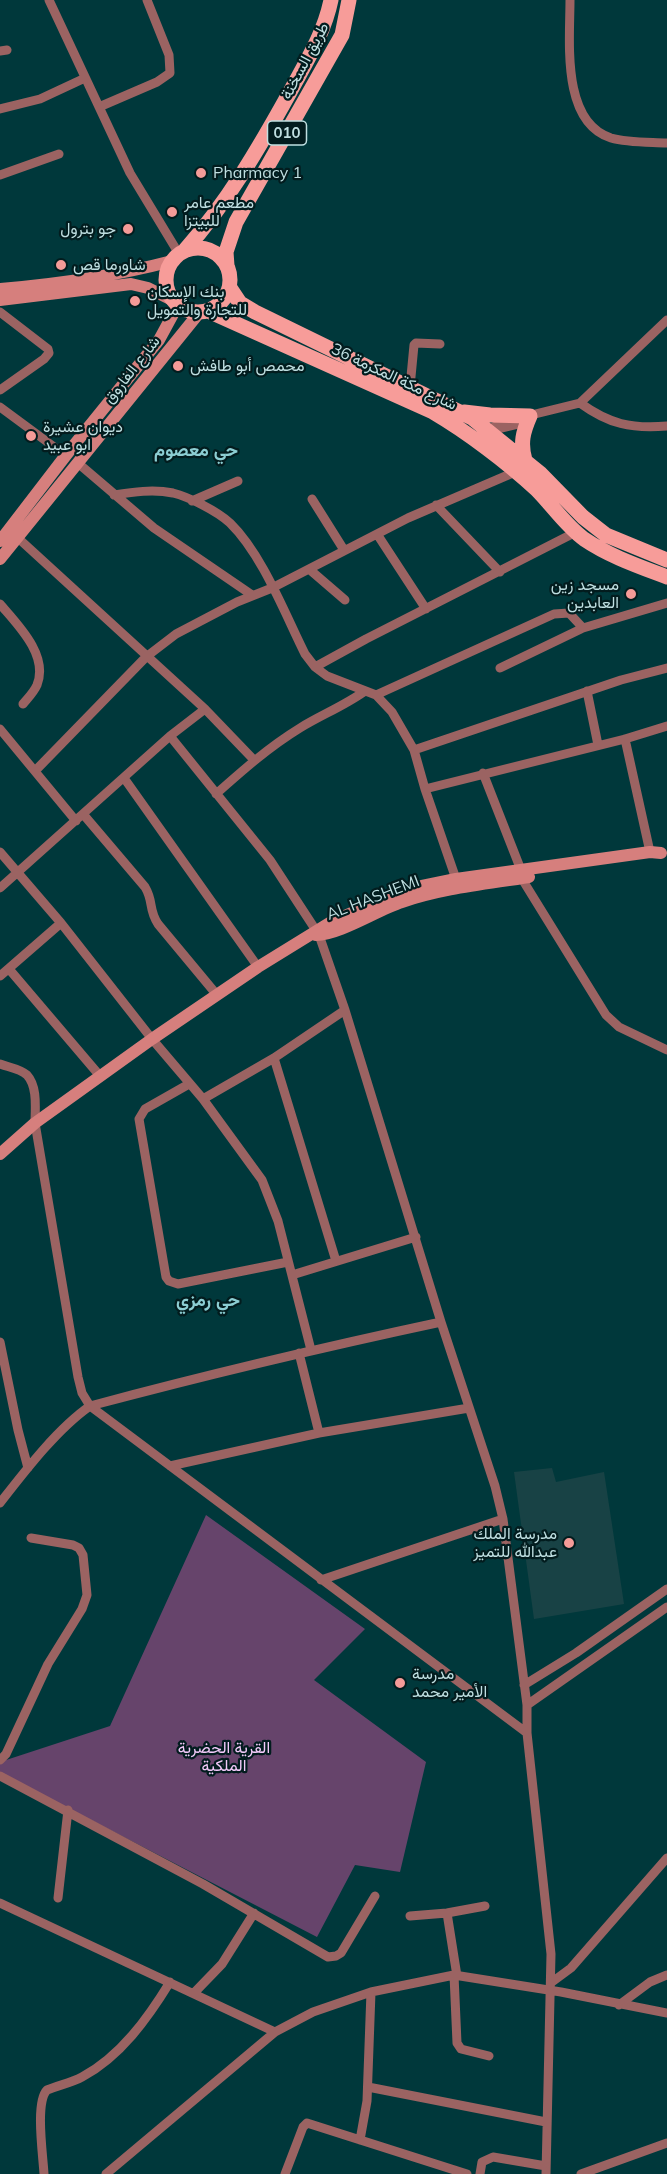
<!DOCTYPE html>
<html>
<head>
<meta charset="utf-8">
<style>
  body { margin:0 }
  canvas { display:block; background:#00383b }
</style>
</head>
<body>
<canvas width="667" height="2174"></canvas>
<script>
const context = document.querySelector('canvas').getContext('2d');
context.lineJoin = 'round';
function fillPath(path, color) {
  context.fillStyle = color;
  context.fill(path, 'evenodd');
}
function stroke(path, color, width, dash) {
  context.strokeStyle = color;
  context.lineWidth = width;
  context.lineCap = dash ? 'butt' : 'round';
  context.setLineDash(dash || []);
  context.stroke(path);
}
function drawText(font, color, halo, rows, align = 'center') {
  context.font = font + ' Mulish,Vazirmatn,sans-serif';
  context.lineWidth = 4.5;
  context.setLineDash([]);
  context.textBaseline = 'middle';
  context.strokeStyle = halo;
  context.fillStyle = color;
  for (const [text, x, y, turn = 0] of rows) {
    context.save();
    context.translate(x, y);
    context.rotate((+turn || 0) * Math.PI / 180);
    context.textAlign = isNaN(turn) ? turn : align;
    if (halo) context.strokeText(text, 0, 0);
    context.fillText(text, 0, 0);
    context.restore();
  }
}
fillPath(new Path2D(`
  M 552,1468 L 556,1482 L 604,1472 L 624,1604 L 534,1619 L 514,1472 Z`), '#184245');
fillPath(new Path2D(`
  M 206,1515 L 365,1629 L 314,1680 L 426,1762 L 400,1872 L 355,1865 L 317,1937 L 0,1773 L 0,1762 L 110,1726 Z`), '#66446b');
stroke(new Path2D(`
  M 49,0 L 130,173 L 176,249 L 176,256
  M 570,0 C 570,41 561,122 611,138 C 628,143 649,142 667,143
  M 0,51 L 7,50
  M 99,107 L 157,82 L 170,73 L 169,55 L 147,0
  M 0,109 L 40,99 L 85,78
  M 0,175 L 59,154
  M 0,312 L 48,349 L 49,353 L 44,359 L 0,390
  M 410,387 L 414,345 L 416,343 L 440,344
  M 580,403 C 609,424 631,429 667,426
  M 0,407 L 65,455
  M 527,416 L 580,403 L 667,320
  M 497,429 L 518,424 L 529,417
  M 487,430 L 511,419
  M 79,464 L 154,528 L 252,595
  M 114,495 C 133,492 153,489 173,493 C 189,497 217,511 230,523 C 262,554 285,614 305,654 L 315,667 L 327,676 L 376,695 L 392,712 L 414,750 L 425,789 L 456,879
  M 312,499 L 344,550
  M 192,501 L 238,481
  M 436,505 L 500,572
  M 377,534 L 426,609
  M 18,538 L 205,709 L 254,760
  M 309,569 L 345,600
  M 0,604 C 17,624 49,655 37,685 C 34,692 28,698 23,704
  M 315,667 L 366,639 L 576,532
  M 500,668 L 583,628 L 667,603
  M 587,691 L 598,745
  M 376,695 L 554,614 L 569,613 L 583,628
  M 0,729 L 76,821
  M 170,736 L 270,860 L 319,935 L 345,1010 L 441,1322 L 495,1486 L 503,1519 L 527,1705 L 527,1733 L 551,1954 L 546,2174
  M 625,739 L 650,852
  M 414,750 L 621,680 L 667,668
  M 35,771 L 146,657 L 176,634 L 237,602 L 272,588 L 408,518 L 515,472
  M 483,773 L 521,870
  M 124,778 L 258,967
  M 425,789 L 625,739 L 667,726
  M 216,794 C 243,770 269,747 300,728 C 321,715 344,706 365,691
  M 83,814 L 145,887 C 154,902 148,909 158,924 L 217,995
  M 0,852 L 61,923 L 152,1039 L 203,1099 L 262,1180 L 278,1221 L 311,1350
  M 522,879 L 606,1015 L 619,1027 L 667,1050
  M 0,888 L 170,736 L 205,709
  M 9,969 L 100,1076
  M 0,976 L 61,923
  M 274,1058 L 336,1261
  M 0,1064 C 8,1067 21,1069 27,1075 C 38,1087 35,1109 35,1123 L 78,1377 L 82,1393 L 90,1406 C 206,1375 324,1347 441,1322
  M 189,1084 L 145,1109 L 139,1119 L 166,1277 L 169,1281 L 178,1284 L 288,1262
  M 203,1099 L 274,1058 L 345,1010
  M 292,1275 L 416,1237
  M 0,1342 L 18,1430 L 28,1468
  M 299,1353 L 319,1433
  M 170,1466 L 319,1433 L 469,1408
  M 0,1503 C 25,1471 57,1429 90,1406 L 527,1733
  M 321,1580 L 503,1519
  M 524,1685 L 576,1653 L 667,1589
  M 527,1705 L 667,1607
  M 0,1760 L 6,1754 L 48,1664 L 82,1609 L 87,1595 L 83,1555 L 79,1548 L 73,1545 L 31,1538
  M 0,1776 L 203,1884 L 328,1957 L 336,1956 L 341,1953 L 375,1896
  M 58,1898 L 68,1810
  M 0,1903 L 275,2032
  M 447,1913 L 457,1976
  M 410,1916 L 447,1913 L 485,1906
  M 454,1975 L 457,2043 L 461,2049 L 489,2056
  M 552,1982 L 571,1968 L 667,1858
  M 194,1993 L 222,1964 L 254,1913
  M 619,2005 L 650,1982 L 667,1975
  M 368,2087 L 546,2122
  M 360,2140 L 367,2101 L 371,1992
  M 44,2174 C 43,2155 35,2102 47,2090 C 59,2085 71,2083 82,2077 C 120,2057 148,2018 170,1982
  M 106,2174 L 275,2032 L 313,2012 L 371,1992 L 454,1975 L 561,1992 L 667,2013
  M 285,2174 L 303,2127 L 307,2123 L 467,2174
  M 480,2174 L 482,2162 L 493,2157 L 546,2166
  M 581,2174 L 667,2143`), '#9b6362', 9);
stroke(new Path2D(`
  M 0,289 C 59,284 115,276 172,261
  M 0,300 L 131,284 L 148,288 L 172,300
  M 0,541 L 70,450 L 159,340 L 178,305
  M 0,559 L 199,313
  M 316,935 C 341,934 377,910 402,902 C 443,888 486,884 529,877
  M 0,1154 L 35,1123 L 152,1039 L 258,967 L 331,922 L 386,898 L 422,886 L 456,879 L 650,852 L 661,853`), '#d67f7d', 12);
stroke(new Path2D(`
  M166 280a32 32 0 1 1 64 0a32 32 0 1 1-64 0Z
  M 185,250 C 227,203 259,148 290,92 C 306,62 324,34 331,0
  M 227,266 L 226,252 L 236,222 L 342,35 L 349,0
  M 230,288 L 240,303 L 255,312 L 472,418 L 540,473 L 583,517 L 597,528 L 606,535 L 667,560
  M 208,311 L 433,412 C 467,432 507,462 536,489 C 552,505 566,526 584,539 C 609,556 638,566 667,577
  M 464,412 L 490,415 L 530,416 C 523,432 520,443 525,460`), '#f79c99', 15);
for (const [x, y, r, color] of [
  [201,173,6,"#f59b98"],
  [172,212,6,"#f59b98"],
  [128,229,6,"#f59b98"],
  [61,265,6,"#f59b98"],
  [135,301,6,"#f59b98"],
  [178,366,6,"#f59b98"],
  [31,436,6,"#f59b98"],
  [631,594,6,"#f59b98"],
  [569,1543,6,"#f59b98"],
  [400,1683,6,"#f59b98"]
]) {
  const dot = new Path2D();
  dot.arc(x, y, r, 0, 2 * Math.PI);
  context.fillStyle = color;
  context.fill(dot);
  stroke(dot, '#021c1e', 2);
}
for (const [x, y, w] of [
  [287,133,39]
]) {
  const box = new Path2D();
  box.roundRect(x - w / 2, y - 12, w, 24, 4.5);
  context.fillStyle = '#021c1e';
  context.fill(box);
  stroke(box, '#bfdfe1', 1.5);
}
drawText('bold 15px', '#bfdfe1', null, [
  ["010",287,133]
]);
drawText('16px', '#bfdfe1', '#021c1e', [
  ["طريق السخنة",305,61,-62],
  ["شارع الفاروق",132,370,-52],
  ["شارع مكة المكرمة 36",394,377,25],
  ["AL HASHEMI",373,898,-21]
]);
drawText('16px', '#bfdfe1', '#021c1e', [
  ["Pharmacy 1",213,173],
  ["مطعم عامر",184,203],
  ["للبيتزا",184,221],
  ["جو بترول",116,229,"right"],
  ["شاورما قص",73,265],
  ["بنك الإسكان",147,292],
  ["للتجارة والتمويل",147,310],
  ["محمص أبو طافش",190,366],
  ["ديوان عشيرة",43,427],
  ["ابو عبيد",43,445],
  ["مسجد زين",619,585,"right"],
  ["العابدين",619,603,"right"],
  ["مدرسة الملك",557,1534,"right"],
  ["عبدالله للتميز",557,1552,"right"],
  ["مدرسة",412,1674],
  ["الأمير محمد",412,1692]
], 'left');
drawText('16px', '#f3cafa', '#021c1e', [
  ["القرية الحضرية",224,1748],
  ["الملكية",224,1766]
]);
drawText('bold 18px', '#8cced3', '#021c1e', [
  ["حي معصوم",196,451],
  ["حي رمزي",208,1301]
]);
</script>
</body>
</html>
